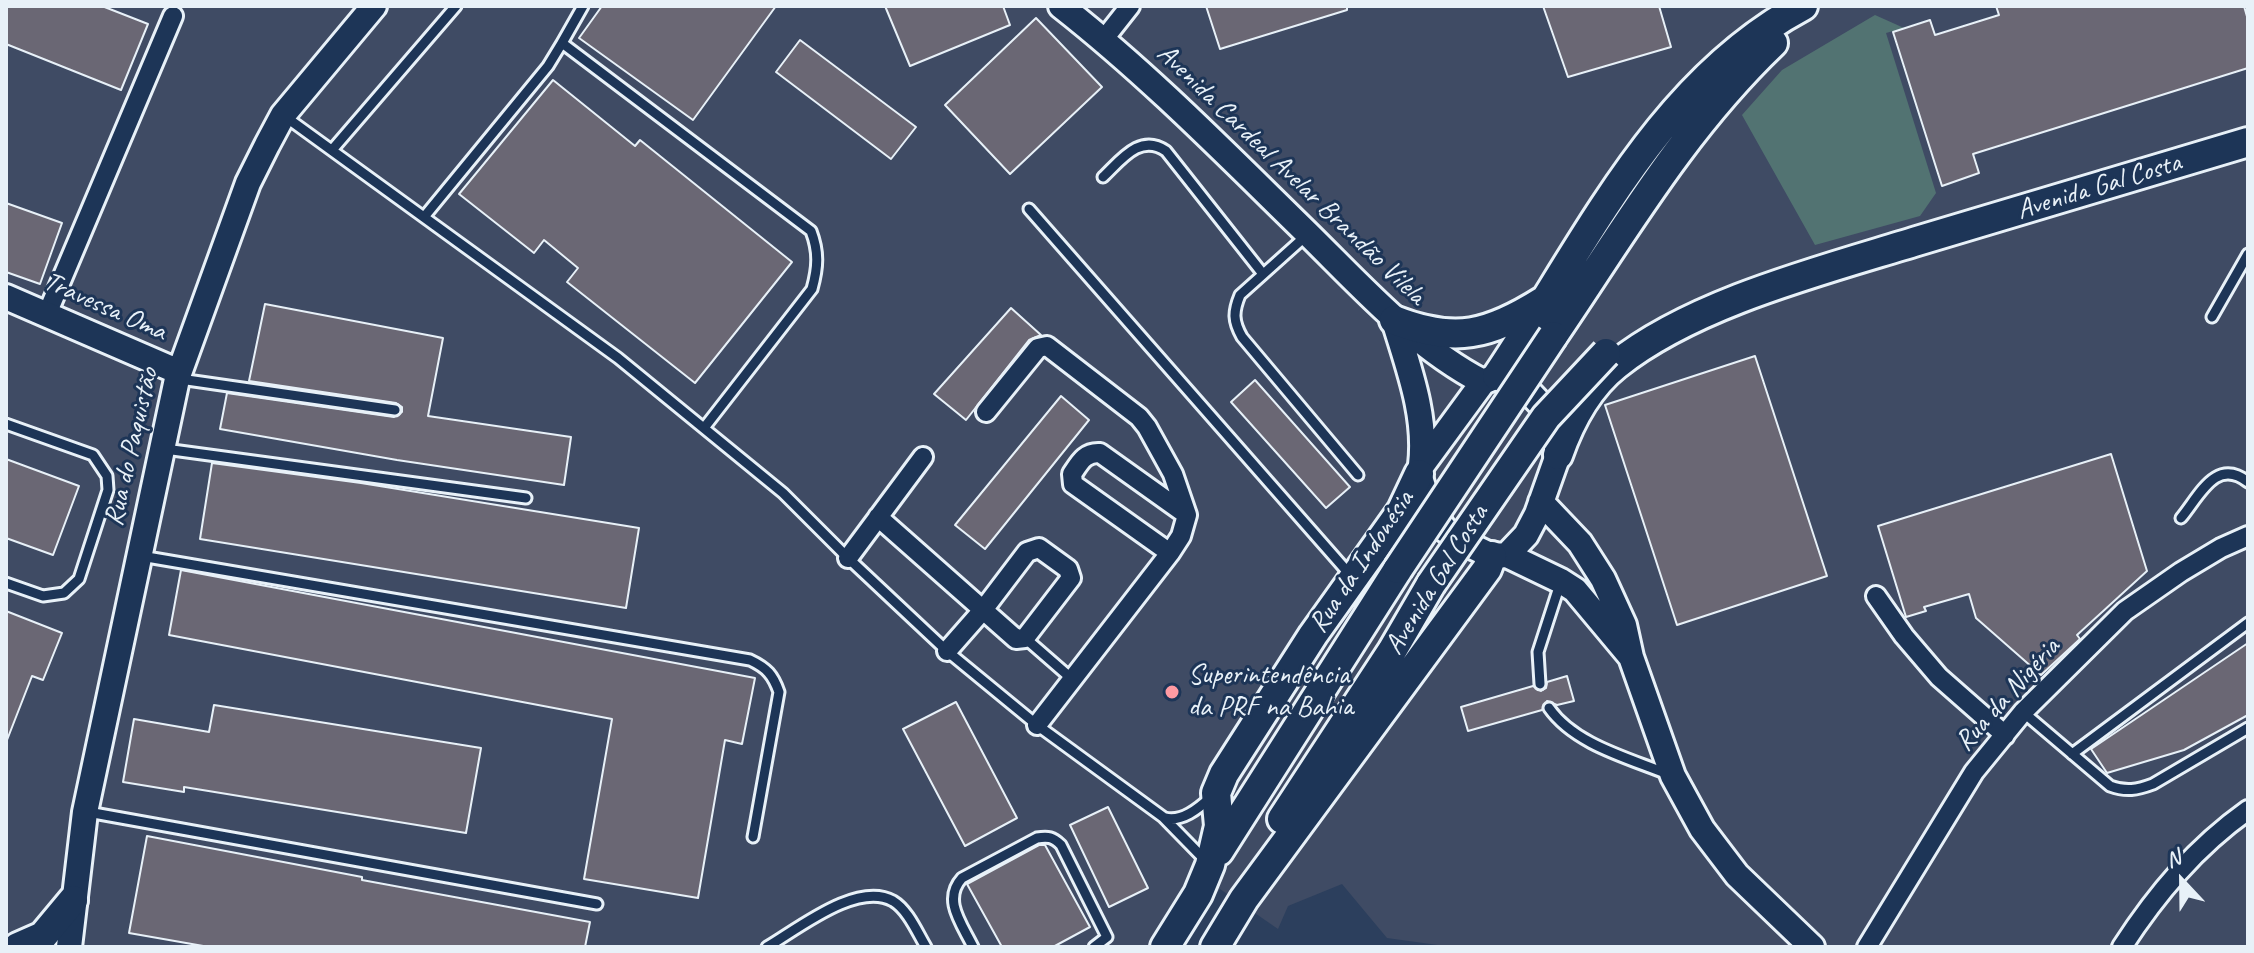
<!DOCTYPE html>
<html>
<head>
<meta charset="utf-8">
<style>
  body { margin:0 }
  #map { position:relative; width:2254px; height:953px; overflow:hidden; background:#2c3f5d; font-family:Caveat,sans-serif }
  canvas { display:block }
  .frame { position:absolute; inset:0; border:8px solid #e8f1f8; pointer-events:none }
  .north { position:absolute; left:2142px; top:841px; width:80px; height:80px; -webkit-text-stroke:6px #1d3557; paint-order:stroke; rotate:338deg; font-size:22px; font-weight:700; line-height:32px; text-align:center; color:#e8f1f8 }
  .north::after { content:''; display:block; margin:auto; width:28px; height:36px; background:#e8f1f8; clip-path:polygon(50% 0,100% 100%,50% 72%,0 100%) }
</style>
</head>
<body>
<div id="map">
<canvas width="2254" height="953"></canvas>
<div class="frame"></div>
<div class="north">N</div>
</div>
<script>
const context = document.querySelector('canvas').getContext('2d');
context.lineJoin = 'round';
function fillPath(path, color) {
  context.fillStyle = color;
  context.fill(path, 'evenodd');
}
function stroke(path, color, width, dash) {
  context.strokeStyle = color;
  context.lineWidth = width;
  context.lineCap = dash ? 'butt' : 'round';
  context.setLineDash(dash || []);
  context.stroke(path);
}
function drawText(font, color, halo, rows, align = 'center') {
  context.font = font + ' Caveat,sans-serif';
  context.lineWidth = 6;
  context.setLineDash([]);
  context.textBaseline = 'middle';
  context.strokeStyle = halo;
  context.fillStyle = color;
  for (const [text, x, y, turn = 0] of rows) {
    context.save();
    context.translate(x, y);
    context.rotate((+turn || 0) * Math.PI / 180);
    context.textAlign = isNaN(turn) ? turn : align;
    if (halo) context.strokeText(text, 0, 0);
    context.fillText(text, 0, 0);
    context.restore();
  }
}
fillPath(new Path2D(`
  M 6,6 L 2248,6 L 2248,947 L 1452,947 L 1387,938 L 1342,884 L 1288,906 L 1278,929 L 1220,889 L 1177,947 L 6,947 Z`), '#3f4b64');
fillPath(new Path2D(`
  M 1875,15 L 1904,28 L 1886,33 L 1936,193 L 1920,216 L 1815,245 L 1742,115 L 1782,70 Z`), '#527372');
const building = new Path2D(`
  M 6,6 L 102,6 L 148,24 L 121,90 L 6,44 Z
  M 602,6 L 776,6 L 693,120 L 579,38 Z
  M 885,6 L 1003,6 L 1010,25 L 910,66 Z
  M 1206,6 L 1347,6 L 1347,10 L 1220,49 Z
  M 1543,6 L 1659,6 L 1671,47 L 1568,77 Z
  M 1996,6 L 2244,6 L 2248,20 L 2248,68 L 1973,154 L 1979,173 L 1942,186 L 1893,32 L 1930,20 L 1935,35 L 1999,15 Z
  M 1036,18 L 1102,87 L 1010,174 L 945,105 Z
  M 800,40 L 916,127 L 891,159 L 776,72 Z
  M 553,80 L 635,146 L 640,140 L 792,262 L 695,383 L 567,282 L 578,268 L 544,240 L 534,253 L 459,194 Z
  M 6,203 L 62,223 L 40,284 L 6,272 Z
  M 265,304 L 443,338 L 428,416 L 571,437 L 564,485 L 397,460 L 220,429 L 227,393 L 394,417 L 402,412 L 402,407 L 396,403 L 249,381 Z
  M 1011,308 L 1041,335 L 1029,340 L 966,420 L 934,394 Z
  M 1755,356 L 1827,576 L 1677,625 L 1605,405 Z
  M 1255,380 L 1350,487 L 1326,508 L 1231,402 Z
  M 1061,396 L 1089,420 L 985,549 L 955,525 Z
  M 2111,454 L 2147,571 L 2077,635 L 2080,639 L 2041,675 L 1976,618 L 1969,594 L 1924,607 L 1926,611 L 1906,617 L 1878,526 Z
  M 6,459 L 79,486 L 53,555 L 6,538 Z
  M 212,463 L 361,483 L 639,528 L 626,608 L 200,539 Z
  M 181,570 L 755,678 L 742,744 L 725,740 L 698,898 L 584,879 L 612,719 L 169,635 Z
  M 6,611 L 62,633 L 43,680 L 32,676 L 7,740 Z
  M 2248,643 L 2248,715 L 2184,750 L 2107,773 L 2091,749 Z
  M 1567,676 L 1574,701 L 1557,705 L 1547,701 L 1542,710 L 1468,731 L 1461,707 L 1533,686 L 1541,691 L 1546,688 L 1547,682 Z
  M 956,702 L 1017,818 L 965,846 L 903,729 Z
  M 214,705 L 481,748 L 466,833 L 184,787 L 184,792 L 123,782 L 134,719 L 209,732 Z
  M 1108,807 L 1148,888 L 1109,907 L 1070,825 Z
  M 147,836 L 362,877 L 362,880 L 590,922 L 585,947 L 209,947 L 129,933 Z
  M 1039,845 L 1045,845 L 1090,927 L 1053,947 L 1002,947 L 967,884 Z`);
fillPath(building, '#6a6774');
stroke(building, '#e8f1f8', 2);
const lane = new Path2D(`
  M 562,43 L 583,6
  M 283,115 L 618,358 L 783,493 L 848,558 L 947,651 L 1037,725 L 1163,817 L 1206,861
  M 332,150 L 456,6
  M 1103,177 C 1121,160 1140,133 1166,151 L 1263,274
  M 1029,209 L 1352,577
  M 424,217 L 548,66 L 562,43 L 811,231 C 819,252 818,267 812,289 L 704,428
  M 1308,234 L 1240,295 C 1233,312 1233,321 1242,337 L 1358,475
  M 2212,317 L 2248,254
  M 180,379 L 395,410
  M 6,424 L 93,455 L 107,476 L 108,490 L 79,579 L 64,593 L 43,596 L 6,583
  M 165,449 L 526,498
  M 2181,518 C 2200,495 2216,457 2248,482
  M 141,556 L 750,660 C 767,668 773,675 779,692 L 753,837
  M 1025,638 L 1072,679
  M 1540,684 L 1538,652 L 1560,584
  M 1549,708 C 1575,745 1629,758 1670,775
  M 2023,712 L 2110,786 C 2126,792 2137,790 2153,784 L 2248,728
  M 2072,754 L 2248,623
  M 88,812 L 597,904
  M 1165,818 C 1182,822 1198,809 1211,797
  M 767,947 C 798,929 857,881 893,901 C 908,910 917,932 926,947
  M 973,947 C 962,924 942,900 962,878 L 1037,838 C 1048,836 1053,837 1061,845 L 1107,937
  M 1094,947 L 1107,937`);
const street = new Path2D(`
  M 1104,39 L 1130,6
  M 47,314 L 173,16
  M 986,412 L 1038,348 L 1047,346 L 1139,417 L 1147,427 L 1173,474 L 1187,515 L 1181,536 L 1170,553 L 1037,725
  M 878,517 L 1016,639 L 1025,638 L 1071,578 L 1068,569 L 1039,548 L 1027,552 L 983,610 L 947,651
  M 1170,553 L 1073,484 L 1072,474 C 1080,462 1085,452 1100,453 L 1187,515
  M 848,558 L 923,457
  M 1876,596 L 1904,636 L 1939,677 L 2005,735
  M 1867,947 L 1974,772 L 2023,712 L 2125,611 L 2181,572 L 2221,548 L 2248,536
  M 2122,947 C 2157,893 2196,847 2248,810`);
const secondary = new Path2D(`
  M 1061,6 C 1149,75 1227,155 1307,233 C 1362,287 1414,346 1483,382
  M 6,297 L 179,372
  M 1394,320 C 1408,367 1427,415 1421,465
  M 1541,502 L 1580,543 L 1603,579 L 1624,625 L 1631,657 L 1673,776 L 1702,829 L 1737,875 L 1812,947
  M 1507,555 L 1526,535 L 1537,514 L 1558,455 L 1554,426 L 1546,410 L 1530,393 L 1497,376 L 1483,382 L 1420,468 L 1419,474 L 1428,503 L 1444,529 L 1467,544 L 1492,556 L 1507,555 L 1561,581 L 1575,590 L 1631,657
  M 69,947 L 85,812 L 177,379 L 248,183 L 267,145 L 283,115 L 374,6`);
const primary = new Path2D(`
  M 1394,320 C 1455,344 1489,335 1543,301
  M 1553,336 C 1623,233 1682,130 1773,43
  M 1497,376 C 1585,245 1658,83 1803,6
  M 1558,455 C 1570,421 1587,388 1616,365 C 1693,303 1823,270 1917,241 C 2027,208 2138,175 2248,142
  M 1282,819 L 1392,651 L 1431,584
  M 1219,851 L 1398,569
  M 18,947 L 43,936 L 73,900
  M 1165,947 L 1198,894 L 1210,865 L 1219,826 L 1216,793 L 1224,774 L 1313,635 L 1402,510 L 1419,474
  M 1215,947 L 1244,899 L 1487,569 L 1492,556`);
stroke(lane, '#e8f1f8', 15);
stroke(street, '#e8f1f8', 24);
stroke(secondary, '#e8f1f8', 30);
stroke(primary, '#e8f1f8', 34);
stroke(lane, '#1d3557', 9);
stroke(street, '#1d3557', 18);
stroke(secondary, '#1d3557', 24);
stroke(primary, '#1d3557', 28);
const primaryBridge = new Path2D(`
  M 1398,569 L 1553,336
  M 1431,584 L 1546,417 L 1606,353`);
stroke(primaryBridge, '#e8f1f8', 34, []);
stroke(primaryBridge, '#1d3557', 28);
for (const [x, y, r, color] of [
  [1172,692,8,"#ff9aa2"]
]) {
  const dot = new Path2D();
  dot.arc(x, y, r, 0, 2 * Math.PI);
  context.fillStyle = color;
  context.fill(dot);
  stroke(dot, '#1d3557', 3);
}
drawText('28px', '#e8f1f8', '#1d3557', [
  ["Avenida Cardeal Avelar Brandão Vilela",1291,175,44],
  ["Avenida Gal Costa",2099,187,-17],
  ["Travessa Oma",105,307,24],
  ["Rua do Paquistão",132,447,-77],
  ["Rua da Indonésia",1362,562,-56],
  ["Avenida Gal Costa",1437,580,-58],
  ["Rua da Nigéria",2008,695,-48]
]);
drawText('28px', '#e8f1f8', '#1d3557', [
  ["Superintendência",1188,676],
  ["da PRF na Bahia",1188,708]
], 'left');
</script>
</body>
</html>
